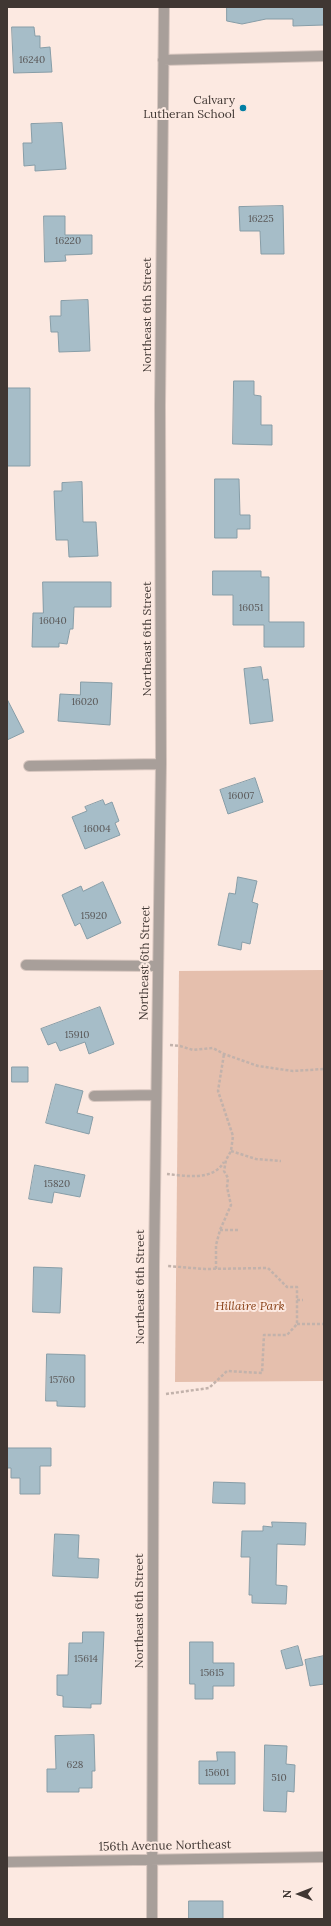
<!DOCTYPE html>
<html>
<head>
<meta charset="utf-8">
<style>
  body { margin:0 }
  #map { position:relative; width:331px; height:1926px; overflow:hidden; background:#fce9e1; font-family:Lora,serif }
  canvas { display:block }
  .frame { position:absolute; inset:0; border:8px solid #403733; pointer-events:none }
  .north { position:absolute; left:279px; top:1874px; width:40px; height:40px; -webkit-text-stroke:3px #fce9e1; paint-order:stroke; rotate:270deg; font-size:11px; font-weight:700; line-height:16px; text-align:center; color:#403733 }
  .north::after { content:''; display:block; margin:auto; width:14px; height:18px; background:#403733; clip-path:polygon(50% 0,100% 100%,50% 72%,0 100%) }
</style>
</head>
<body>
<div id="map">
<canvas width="331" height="1926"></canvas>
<div class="frame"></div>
<div class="north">N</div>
</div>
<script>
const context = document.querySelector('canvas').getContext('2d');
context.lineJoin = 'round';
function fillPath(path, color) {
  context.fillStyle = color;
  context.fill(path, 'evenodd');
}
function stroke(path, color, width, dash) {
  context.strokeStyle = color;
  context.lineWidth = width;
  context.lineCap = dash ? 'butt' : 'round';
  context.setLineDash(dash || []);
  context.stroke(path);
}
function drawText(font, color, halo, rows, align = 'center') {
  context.font = font + ' Lora,serif';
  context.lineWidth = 4;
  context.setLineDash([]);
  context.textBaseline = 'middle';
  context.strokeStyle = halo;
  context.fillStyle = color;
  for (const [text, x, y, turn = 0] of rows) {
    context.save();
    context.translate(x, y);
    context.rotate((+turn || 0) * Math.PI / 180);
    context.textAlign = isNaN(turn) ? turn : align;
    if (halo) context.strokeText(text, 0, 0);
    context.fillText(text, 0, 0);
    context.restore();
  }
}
fillPath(new Path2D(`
  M 324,970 L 324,1381 L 175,1382 L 179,971 Z`), '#e5bfad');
const building = new Path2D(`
  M 227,7 L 324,7 L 324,25 L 293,26 L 293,19 L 266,19 L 242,24 L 227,21 Z
  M 12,27 L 34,27 L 35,36 L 40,36 L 40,48 L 50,47 L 52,72 L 14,73 Z
  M 62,123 L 66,169 L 35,171 L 35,165 L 24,166 L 23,143 L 32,143 L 31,124 Z
  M 283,206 L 284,254 L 261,254 L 260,231 L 240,231 L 239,207 Z
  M 44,216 L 65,216 L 65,235 L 92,235 L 92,254 L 65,255 L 66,261 L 45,262 Z
  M 88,300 L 90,351 L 59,352 L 58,332 L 51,332 L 50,316 L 61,316 L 61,301 Z
  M 234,381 L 254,381 L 254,395 L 261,396 L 261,425 L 272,425 L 272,445 L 233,444 Z
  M 7,388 L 30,388 L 30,466 L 7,466 Z
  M 215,479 L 239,479 L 240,515 L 250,515 L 250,529 L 237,529 L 237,538 L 215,538 Z
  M 82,482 L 83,522 L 96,522 L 98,556 L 69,557 L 68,540 L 56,540 L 54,491 L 62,491 L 62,483 Z
  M 213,571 L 261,571 L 261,577 L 269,577 L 269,622 L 304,622 L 304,647 L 264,647 L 264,625 L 233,625 L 233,595 L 213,595 Z
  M 43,582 L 111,582 L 111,607 L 74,607 L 73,629 L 70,629 L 67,644 L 59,643 L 59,647 L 32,647 L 33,613 L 43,613 Z
  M 261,667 L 263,680 L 268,679 L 273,721 L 250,724 L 244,669 Z
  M 81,682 L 112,683 L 110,725 L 58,721 L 60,694 L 80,695 Z
  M 7,699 L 24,732 L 7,740 Z
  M 255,778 L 263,802 L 228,814 L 220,790 Z
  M 103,800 L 105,805 L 112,802 L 119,821 L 115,823 L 120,835 L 85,849 L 72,817 L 87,811 L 85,807 Z
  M 238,877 L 257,881 L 252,902 L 258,904 L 250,944 L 242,942 L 241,950 L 218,945 L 229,893 L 235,894 Z
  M 103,882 L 121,923 L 87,939 L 80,923 L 75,926 L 62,895 L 81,886 L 83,891 Z
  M 100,1007 L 114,1044 L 89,1054 L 85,1042 L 60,1051 L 56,1042 L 48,1045 L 41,1029 Z
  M 12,1067 L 28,1067 L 28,1082 L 12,1082 Z
  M 56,1084 L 83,1091 L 77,1113 L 93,1117 L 89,1134 L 46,1123 Z
  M 35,1165 L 85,1175 L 80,1197 L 54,1192 L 52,1203 L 29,1199 Z
  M 34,1267 L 62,1268 L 60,1313 L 33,1312 Z
  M 47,1354 L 85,1355 L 85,1407 L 57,1406 L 57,1401 L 46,1401 Z
  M 7,1448 L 51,1448 L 51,1466 L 40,1466 L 40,1494 L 20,1494 L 20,1478 L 11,1478 L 11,1468 L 7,1468 Z
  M 214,1482 L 245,1483 L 245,1504 L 213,1503 Z
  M 272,1522 L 306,1523 L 305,1545 L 277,1544 L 276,1585 L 287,1586 L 286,1604 L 252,1603 L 252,1595 L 249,1595 L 250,1557 L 241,1557 L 242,1531 L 263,1531 L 263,1526 L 272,1527 Z
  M 55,1534 L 79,1535 L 78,1558 L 99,1559 L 98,1578 L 53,1576 Z
  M 83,1632 L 104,1632 L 101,1704 L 91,1704 L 91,1708 L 63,1707 L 63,1696 L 57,1695 L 57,1675 L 68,1675 L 69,1643 L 82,1643 Z
  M 190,1642 L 213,1642 L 213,1663 L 234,1663 L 234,1686 L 213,1686 L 213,1699 L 195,1699 L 195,1684 L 190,1684 Z
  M 298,1646 L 303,1665 L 286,1669 L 281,1651 Z
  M 324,1656 L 324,1684 L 310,1686 L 305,1660 Z
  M 94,1735 L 95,1771 L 92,1771 L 92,1788 L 79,1788 L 79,1792 L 47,1792 L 47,1769 L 56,1769 L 55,1736 Z
  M 265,1745 L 287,1746 L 286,1764 L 295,1765 L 294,1792 L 287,1791 L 286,1812 L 264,1811 Z
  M 217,1752 L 235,1752 L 235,1784 L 199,1784 L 199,1761 L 217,1761 Z
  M 189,1901 L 223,1901 L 223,1919 L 189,1919 Z`);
fillPath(building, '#a6bdc8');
stroke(building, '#879da7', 1);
const minor = new Path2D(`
  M 163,60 L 324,56
  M 29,766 L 161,764
  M 26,965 L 158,966
  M 94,1096 L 156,1095
  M 7,1862 L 324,1857
  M 152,1919 L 154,1266 L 161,764 L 160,405 L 164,7`);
stroke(minor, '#d6c5be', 12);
stroke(new Path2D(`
  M 170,1045 L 180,1046 L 193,1050 L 213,1048 L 224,1054 L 258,1066 L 293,1071 L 324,1069
  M 231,1151 L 256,1159 L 281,1161
  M 167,1174 C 186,1176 213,1181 224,1162
  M 220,1230 L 239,1230
  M 216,1269 L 216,1245 L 220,1230 L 231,1205 L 227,1187 L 228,1178 L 224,1171 L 226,1160 L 231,1151 L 233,1136 L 218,1091 L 224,1054
  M 297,1300 L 303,1300
  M 297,1324 L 324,1324
  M 166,1394 L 209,1388 L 227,1371 L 262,1373 L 264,1335 L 287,1335 L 297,1324 L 297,1287 L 287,1287 L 268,1268 L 205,1269 L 167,1266`), '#c2b2ab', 2.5, [3, 2]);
stroke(minor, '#a89f9a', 10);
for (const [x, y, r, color] of [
  [243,108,4,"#007ea4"]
]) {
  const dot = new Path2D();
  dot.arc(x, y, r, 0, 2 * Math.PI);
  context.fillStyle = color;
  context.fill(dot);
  stroke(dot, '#fce9e1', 1.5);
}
drawText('10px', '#5a5858', null, [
  ["16240",32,60],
  ["16225",261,219],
  ["16220",68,241],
  ["16051",251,608],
  ["16040",53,621],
  ["16020",85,702],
  ["16007",241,796],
  ["16004",97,829],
  ["15920",94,916],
  ["15910",77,1035],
  ["15820",57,1184],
  ["15760",62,1380],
  ["15614",86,1659],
  ["15615",212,1673],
  ["628",75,1765],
  ["15601",217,1773],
  ["510",279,1778]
]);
drawText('12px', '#403733', '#fce9e1', [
  ["Calvary",235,101],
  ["Lutheran School",235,115]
], 'right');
drawText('12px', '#403733', '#fce9e1', [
  ["Northeast 6th Street",148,315,-90],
  ["Northeast 6th Street",148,639,-90],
  ["Northeast 6th Street",145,963,-89],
  ["Northeast 6th Street",141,1287,-90],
  ["Northeast 6th Street",140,1611,-90],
  ["156th Avenue Northeast",165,1846,-1]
]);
drawText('italic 12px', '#873e14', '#fce9e1', [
  ["Hillaire Park",250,1307]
]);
</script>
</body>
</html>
